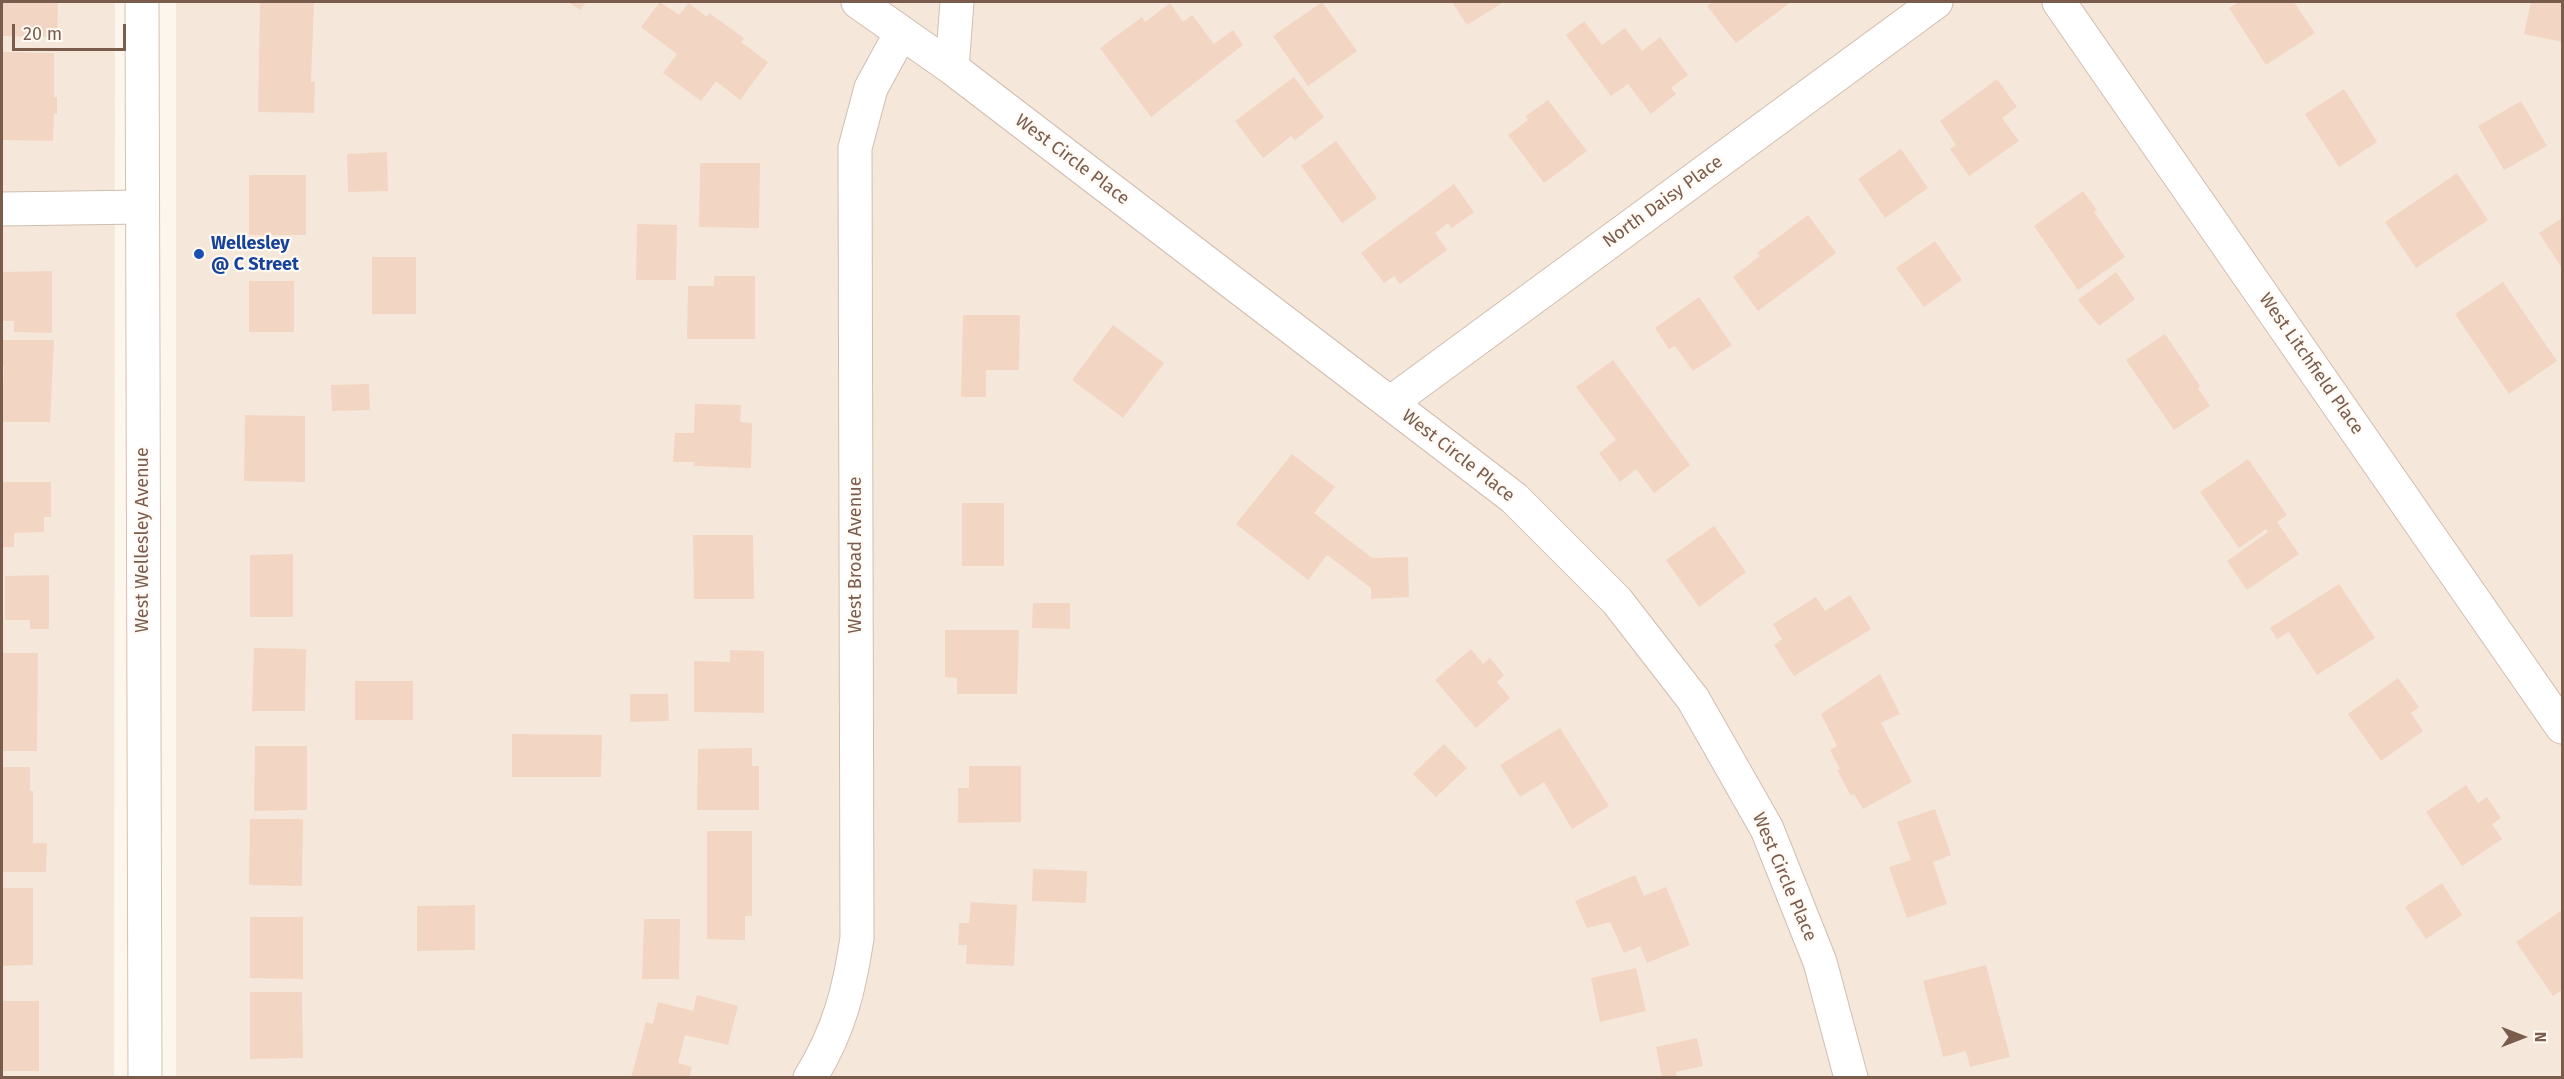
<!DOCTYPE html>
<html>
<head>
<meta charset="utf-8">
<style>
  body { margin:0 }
  #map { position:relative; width:2564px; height:1079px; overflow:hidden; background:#fdf6ec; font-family:"Fira Sans",sans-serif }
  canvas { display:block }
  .frame { position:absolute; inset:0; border:3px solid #7a5c4d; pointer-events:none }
  .north { position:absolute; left:2492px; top:1007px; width:60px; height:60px; -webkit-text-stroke:4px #fffaf3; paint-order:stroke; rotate:90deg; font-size:16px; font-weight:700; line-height:24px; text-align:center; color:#7a5c4d }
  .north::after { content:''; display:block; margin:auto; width:21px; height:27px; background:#7a5c4d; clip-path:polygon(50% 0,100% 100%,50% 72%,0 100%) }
  .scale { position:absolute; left:12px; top:24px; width:114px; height:27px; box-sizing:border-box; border:3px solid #7a5c4d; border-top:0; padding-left:8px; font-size:18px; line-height:21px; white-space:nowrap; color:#7a5c4d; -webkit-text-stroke:4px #fffaf3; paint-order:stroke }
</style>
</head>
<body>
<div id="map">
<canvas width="2564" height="1079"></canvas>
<div class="frame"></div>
<div class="north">N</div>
<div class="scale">20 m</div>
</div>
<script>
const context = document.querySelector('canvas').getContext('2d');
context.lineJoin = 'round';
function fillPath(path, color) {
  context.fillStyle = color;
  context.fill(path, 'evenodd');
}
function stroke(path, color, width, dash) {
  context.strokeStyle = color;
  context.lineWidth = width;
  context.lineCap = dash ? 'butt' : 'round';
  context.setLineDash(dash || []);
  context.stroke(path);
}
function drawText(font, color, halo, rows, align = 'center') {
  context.font = font + ' "Fira Sans",sans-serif';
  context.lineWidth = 4.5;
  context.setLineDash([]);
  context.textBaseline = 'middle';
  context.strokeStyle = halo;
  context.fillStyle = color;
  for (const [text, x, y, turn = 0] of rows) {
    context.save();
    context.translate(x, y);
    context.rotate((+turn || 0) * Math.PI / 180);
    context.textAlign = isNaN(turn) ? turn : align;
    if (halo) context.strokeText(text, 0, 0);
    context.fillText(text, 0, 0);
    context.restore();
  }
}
fillPath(new Path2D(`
  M 2,2 L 115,2 L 114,1077 L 2,1078 Z
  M 176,2 L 2562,2 L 2562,1077 L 176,1077 Z`), '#f5e8da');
fillPath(new Path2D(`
  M 2,2 L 58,2 L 57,37 L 2,36 Z
  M 260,2 L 314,2 L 311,82 L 315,82 L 314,113 L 258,112 Z
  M 568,2 L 586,2 L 580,10 Z
  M 660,2 L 679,15 L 689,3 L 707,17 L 709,13 L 744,38 L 741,42 L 768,62 L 740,100 L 716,81 L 701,101 L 663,73 L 677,54 L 641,27 Z
  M 1322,2 L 1357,51 L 1308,86 L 1273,36 Z
  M 1452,2 L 1504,2 L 1467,25 Z
  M 1713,2 L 1791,2 L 1736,43 L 1707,6 Z
  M 2239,2 L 2294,2 L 2315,33 L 2266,65 L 2229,8 Z
  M 2531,2 L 2562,2 L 2562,42 L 2524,34 Z
  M 1170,3 L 1183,22 L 1192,15 L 1214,44 L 1233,30 L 1243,45 L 1151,117 L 1100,48 L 1142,17 L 1145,22 Z
  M 1584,21 L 1602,45 L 1625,28 L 1642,51 L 1660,37 L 1688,75 L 1671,88 L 1676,94 L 1651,114 L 1628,84 L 1611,96 L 1566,35 Z
  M 2,52 L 54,53 L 54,97 L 57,97 L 57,114 L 54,114 L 53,141 L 2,140 Z
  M 1294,77 L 1324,117 L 1295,140 L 1291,136 L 1263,158 L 1235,121 Z
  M 1997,79 L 2017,107 L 2002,118 L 2019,141 L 1969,176 L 1950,149 L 1956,145 L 1940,121 Z
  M 2344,89 L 2377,142 L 2339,167 L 2305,114 Z
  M 1548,100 L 1587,151 L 1544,183 L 1508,135 L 1528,120 L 1526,116 Z
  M 2521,101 L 2547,146 L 2504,170 L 2478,126 Z
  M 1336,141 L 1377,198 L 1342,223 L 1301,166 Z
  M 1901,149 L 1928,188 L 1885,218 L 1858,179 Z
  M 387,152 L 388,191 L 348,192 L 347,154 Z
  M 700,163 L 760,163 L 759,228 L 699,227 Z
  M 2457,173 L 2488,220 L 2416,268 L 2385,222 Z
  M 249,175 L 306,175 L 306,235 L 249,235 Z
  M 1454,184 L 1474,212 L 1452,228 L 1448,223 L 1435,233 L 1447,250 L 1400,284 L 1394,276 L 1384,283 L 1361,253 Z
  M 2083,191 L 2097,210 L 2094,212 L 2125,257 L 2078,290 L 2034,226 Z
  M 1808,215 L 1836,253 L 1758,311 L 1733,277 L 1760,256 L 1757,253 Z
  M 2562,218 L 2562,268 L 2539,233 Z
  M 637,224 L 677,225 L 676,280 L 636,280 Z
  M 1935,241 L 1962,280 L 1924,307 L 1896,268 Z
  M 372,257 L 416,257 L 416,314 L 372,314 Z
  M 52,271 L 52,333 L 14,332 L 14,321 L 2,321 L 2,272 Z
  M 2116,272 L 2135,299 L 2099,326 L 2078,300 Z
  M 714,276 L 755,276 L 755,339 L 687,339 L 688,286 L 714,286 Z
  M 249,281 L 294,281 L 294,332 L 249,332 Z
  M 2503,282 L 2557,361 L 2509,394 L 2455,314 Z
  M 1699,297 L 1732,345 L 1693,371 L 1675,346 L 1669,349 L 1655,328 Z
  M 963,315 L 1020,315 L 1019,370 L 986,370 L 986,397 L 961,397 Z
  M 1113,325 L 1164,363 L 1123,418 L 1072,380 Z
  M 2165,334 L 2200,386 L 2198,388 L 2210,406 L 2174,430 L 2126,360 Z
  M 2,340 L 54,340 L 50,422 L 2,422 L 4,366 L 2,366 Z
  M 1613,360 L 1690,465 L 1654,493 L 1636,469 L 1620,482 L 1599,453 L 1616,440 L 1576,387 Z
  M 369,384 L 370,410 L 332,411 L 331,385 Z
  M 695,404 L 741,405 L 740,422 L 752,423 L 751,468 L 694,466 L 694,462 L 673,462 L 675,433 L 694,433 Z
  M 245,415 L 305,416 L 305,482 L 244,481 Z
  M 1292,454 L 1335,487 L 1314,513 L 1372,558 L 1408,557 L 1409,597 L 1371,599 L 1371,588 L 1327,555 L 1308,580 L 1236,524 Z
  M 2248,459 L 2287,515 L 2277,522 L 2299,554 L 2247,590 L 2227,561 L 2268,532 L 2266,529 L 2239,548 L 2200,492 Z
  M 2,482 L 51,482 L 51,517 L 44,517 L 44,532 L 14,533 L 14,547 L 2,547 Z
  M 962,503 L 1004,503 L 1004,566 L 962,566 Z
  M 1714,526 L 1746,572 L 1699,607 L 1666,560 Z
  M 693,535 L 753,535 L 754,599 L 694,599 Z
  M 293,554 L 293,617 L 250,617 L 250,555 Z
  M 49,575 L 49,629 L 30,629 L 30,620 L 5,620 L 5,576 Z
  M 2339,584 L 2375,638 L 2317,675 L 2289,632 L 2277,639 L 2270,628 Z
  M 1850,595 L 1871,629 L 1794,676 L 1774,645 L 1782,639 L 1773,624 L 1816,597 L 1825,611 Z
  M 1033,603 L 1070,603 L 1070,629 L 1032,628 Z
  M 945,630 L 1019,630 L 1017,694 L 957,694 L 957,678 L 945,677 Z
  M 254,648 L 306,649 L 305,711 L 252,711 Z
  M 1471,649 L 1483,664 L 1490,658 L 1504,675 L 1497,682 L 1510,698 L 1476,728 L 1435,680 Z
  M 730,650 L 764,651 L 764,713 L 694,712 L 694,661 L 730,662 Z
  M 2,653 L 38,653 L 37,751 L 2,751 Z
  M 1880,674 L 1900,714 L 1881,723 L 1912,782 L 1863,809 L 1854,794 L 1851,796 L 1837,770 L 1840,769 L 1830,750 L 1837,746 L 1821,714 Z
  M 2398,678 L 2419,707 L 2411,713 L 2423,731 L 2381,761 L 2348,714 Z
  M 355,681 L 413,681 L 413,720 L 355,720 Z
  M 630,694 L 668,694 L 669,721 L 630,722 Z
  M 1560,728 L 1609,806 L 1572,829 L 1544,782 L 1520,797 L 1500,765 Z
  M 512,734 L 602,735 L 601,777 L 512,777 Z
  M 1444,744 L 1467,768 L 1436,797 L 1413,774 Z
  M 255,746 L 307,746 L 307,810 L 254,811 Z
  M 752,748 L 752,766 L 759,766 L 759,810 L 697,810 L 698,749 Z
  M 969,766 L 1021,766 L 1021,822 L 958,823 L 958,788 L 969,788 Z
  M 2,767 L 30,767 L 30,791 L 33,791 L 33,843 L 47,843 L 46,872 L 2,872 Z
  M 2466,785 L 2478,803 L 2487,797 L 2501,818 L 2492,824 L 2502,839 L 2462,866 L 2426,812 Z
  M 1935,809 L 1951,855 L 1933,862 L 1947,904 L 1907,918 L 1889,867 L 1911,860 L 1897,822 Z
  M 250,819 L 303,819 L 302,886 L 249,885 Z
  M 707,831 L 752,831 L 752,916 L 745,916 L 745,940 L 707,939 Z
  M 1033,869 L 1087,871 L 1086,903 L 1032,901 Z
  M 1635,875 L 1644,896 L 1666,887 L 1690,945 L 1647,963 L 1640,946 L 1624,953 L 1610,922 L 1587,928 L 1575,901 Z
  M 2442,883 L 2462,915 L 2426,939 L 2405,907 Z
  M 2,888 L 33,888 L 33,965 L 2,966 Z
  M 971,902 L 1017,905 L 1014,966 L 966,964 L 967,945 L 958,945 L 959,923 L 969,923 Z
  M 475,905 L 475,950 L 417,951 L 417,906 Z
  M 2562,910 L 2562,990 L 2553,996 L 2516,942 Z
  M 250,917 L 303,917 L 303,979 L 250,978 Z
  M 644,919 L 680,919 L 679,979 L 642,979 Z
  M 1986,965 L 2010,1057 L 1970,1067 L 1966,1051 L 1943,1057 L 1923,981 Z
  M 1636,968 L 1646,1011 L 1600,1022 L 1591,978 Z
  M 250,992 L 302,992 L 303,1058 L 250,1059 Z
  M 697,995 L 738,1006 L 728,1045 L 685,1035 L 678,1063 L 692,1067 L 689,1078 L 631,1078 L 646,1022 L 653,1024 L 658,1002 L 693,1011 Z
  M 2,1001 L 39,1001 L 39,1071 L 2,1071 Z
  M 1697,1038 L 1703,1066 L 1676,1072 L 1677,1078 L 1662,1078 L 1656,1047 Z`), '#f3d5c3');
const minor = new Path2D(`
  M 858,2 L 952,68 L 1514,498 L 1617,601 L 1693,699 L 1767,829 L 1820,962 L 1851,1078
  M 2059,2 L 2562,727
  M 952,68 L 957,2
  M 2,209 L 141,207
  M 1390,403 L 1936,2
  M 810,1078 C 839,1031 849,991 857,938 L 855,148 L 871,88 L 901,33`);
const secondary = new Path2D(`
  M 142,2 L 145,1078`);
stroke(minor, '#d1beb0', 35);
stroke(secondary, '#d6c0b0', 35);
stroke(minor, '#fff', 33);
stroke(secondary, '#fff', 33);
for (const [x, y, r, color] of [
  [199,254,6,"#1a4fb4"]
]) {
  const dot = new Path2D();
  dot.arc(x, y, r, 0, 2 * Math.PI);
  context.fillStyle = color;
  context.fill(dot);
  stroke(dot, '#fffaf3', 2);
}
drawText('18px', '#7a5c4d', '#fffaf3', [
  ["West Circle Place",1072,160,37],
  ["North Daisy Place",1663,202,-36],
  ["West Litchfield Place",2311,364,55],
  ["West Circle Place",1458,456,38],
  ["West Wellesley Avenue",143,540,-90],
  ["West Broad Avenue",856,555,-90],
  ["West Circle Place",1784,877,67]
]);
drawText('bold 18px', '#164399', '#fffaf3', [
  ["Wellesley",211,244],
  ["@ C Street",211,265]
], 'left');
</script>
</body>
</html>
